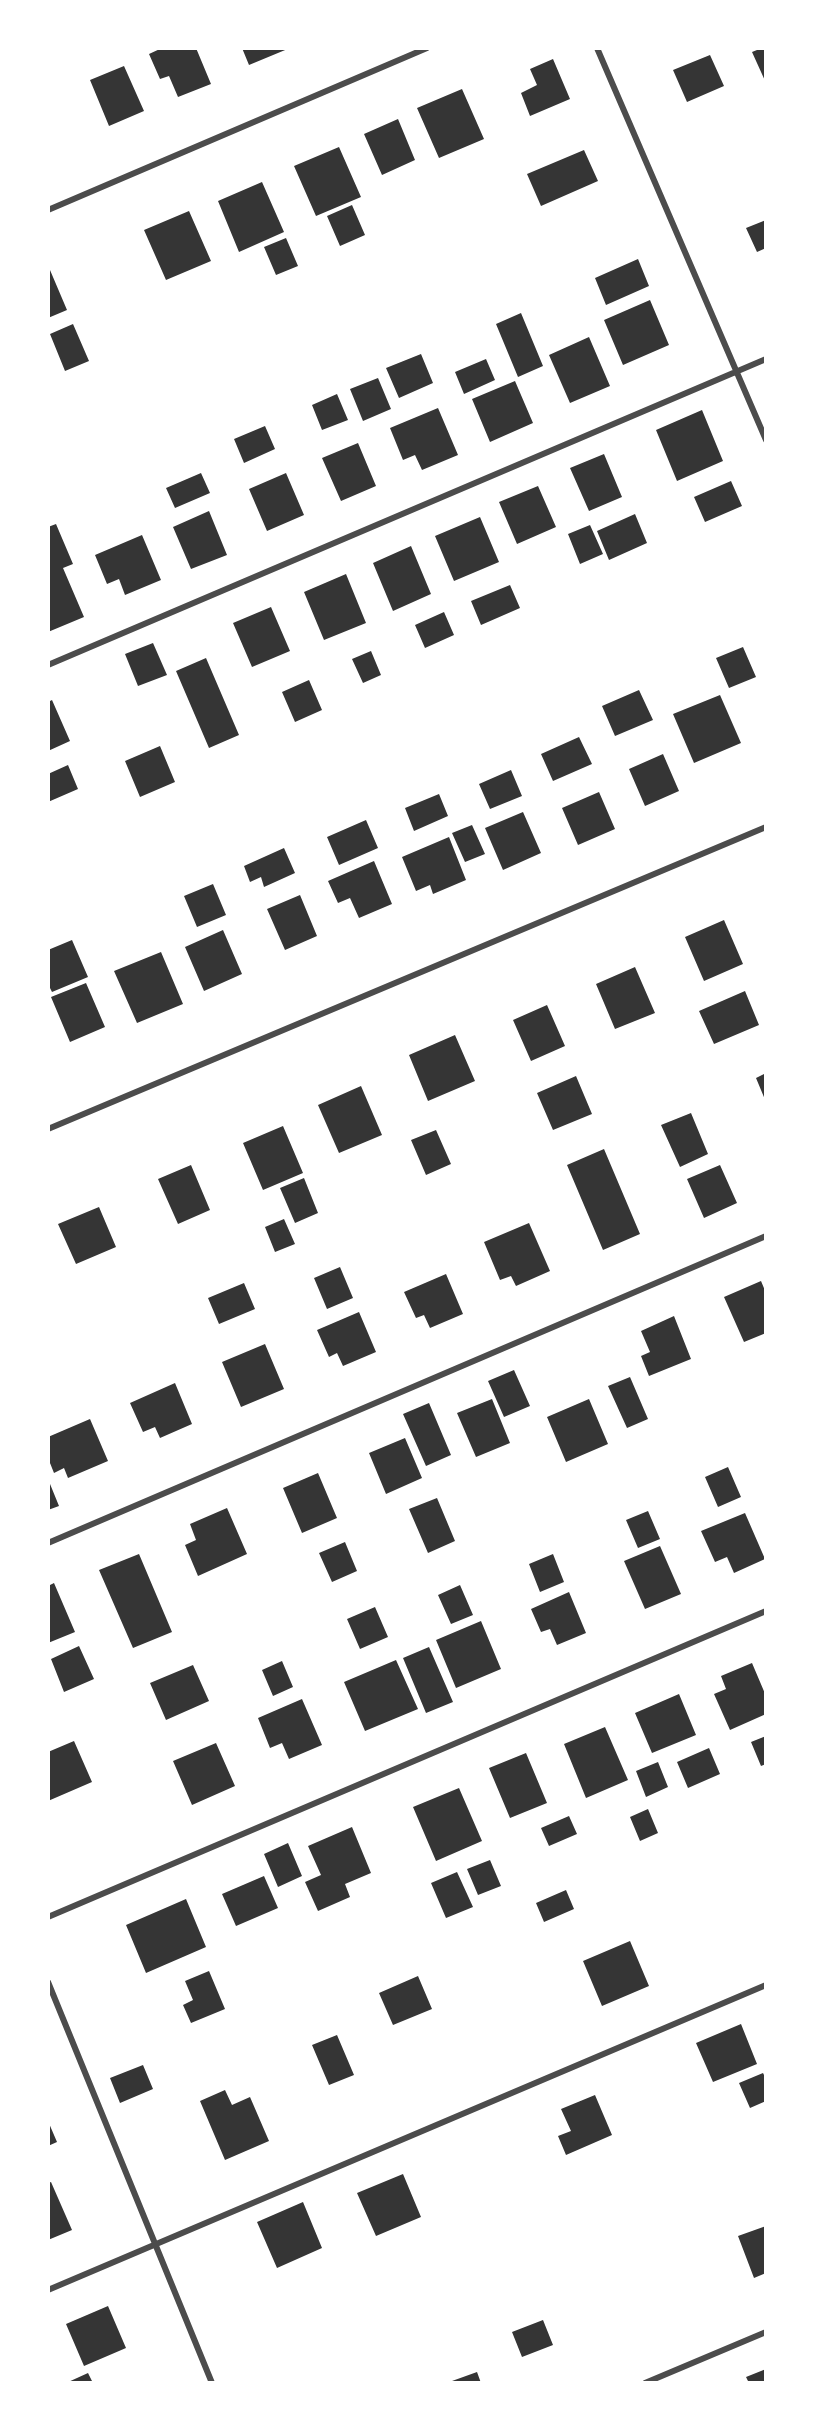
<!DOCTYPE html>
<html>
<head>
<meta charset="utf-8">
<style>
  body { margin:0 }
  #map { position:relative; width:814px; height:2431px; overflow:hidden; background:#fff; font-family:Literata,serif }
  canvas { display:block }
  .frame { position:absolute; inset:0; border:50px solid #fff; pointer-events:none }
</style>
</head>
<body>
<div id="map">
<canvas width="814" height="2431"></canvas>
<div class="frame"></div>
</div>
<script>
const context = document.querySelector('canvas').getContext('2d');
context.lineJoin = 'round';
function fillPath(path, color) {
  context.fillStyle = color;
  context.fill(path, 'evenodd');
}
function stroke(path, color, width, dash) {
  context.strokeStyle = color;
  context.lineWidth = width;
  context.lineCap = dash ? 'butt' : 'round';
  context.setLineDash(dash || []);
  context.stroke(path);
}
fillPath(new Path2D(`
  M 162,48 L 196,48 L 211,84 L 178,97 L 169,76 L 160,79 L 149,54 Z
  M 242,48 L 290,48 L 249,65 Z
  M 762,48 L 766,48 L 766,83 L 752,52 Z
  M 710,55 L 724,86 L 687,102 L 673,70 Z
  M 553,59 L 570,99 L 530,116 L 521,93 L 537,85 L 530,69 Z
  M 124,66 L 144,111 L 109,126 L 90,80 Z
  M 462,89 L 484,139 L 439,158 L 417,108 Z
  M 398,119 L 415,160 L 382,175 L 364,134 Z
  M 339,147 L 361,197 L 316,216 L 294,166 Z
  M 584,150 L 598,181 L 541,206 L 527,174 Z
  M 262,182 L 284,232 L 239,252 L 218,201 Z
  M 352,205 L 365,235 L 340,246 L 327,216 Z
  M 189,211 L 211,261 L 166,280 L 144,230 Z
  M 766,220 L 766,248 L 757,252 L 746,228 Z
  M 286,238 L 298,266 L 276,275 L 264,247 Z
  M 638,259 L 649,286 L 606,305 L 595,278 Z
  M 50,270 L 67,310 L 48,318 L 48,271 Z
  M 650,300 L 669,345 L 623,365 L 604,320 Z
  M 521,313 L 543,366 L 518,377 L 496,324 Z
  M 73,324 L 89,361 L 65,371 L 50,334 Z
  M 589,337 L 610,386 L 570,403 L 549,355 Z
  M 421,354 L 433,383 L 399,398 L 386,368 Z
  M 486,359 L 495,380 L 464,394 L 455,372 Z
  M 378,378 L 391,409 L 363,421 L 350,389 Z
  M 515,381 L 533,423 L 490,442 L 472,399 Z
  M 337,394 L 348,420 L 322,430 L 312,405 Z
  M 438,408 L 458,455 L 422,470 L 415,455 L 403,460 L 390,428 Z
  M 702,410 L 723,461 L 677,481 L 656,430 Z
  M 265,426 L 275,449 L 244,463 L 234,439 Z
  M 358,443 L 376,486 L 341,501 L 322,458 Z
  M 604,454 L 622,497 L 589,511 L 570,468 Z
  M 201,473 L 210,493 L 175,508 L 166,488 Z
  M 286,473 L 304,515 L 267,531 L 249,489 Z
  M 731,481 L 742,506 L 705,522 L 694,497 Z
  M 538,486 L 556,527 L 517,544 L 499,502 Z
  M 209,511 L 227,555 L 191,569 L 173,527 Z
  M 635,514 L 647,543 L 609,560 L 597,531 Z
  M 480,517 L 499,562 L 454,581 L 435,536 Z
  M 56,524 L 73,564 L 63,568 L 84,617 L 48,632 L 48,527 Z
  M 590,525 L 603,554 L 580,564 L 568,534 Z
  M 142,535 L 161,580 L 125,595 L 119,579 L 107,584 L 95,555 Z
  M 411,546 L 431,594 L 393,611 L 373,563 Z
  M 346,574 L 366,623 L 324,640 L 304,592 Z
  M 510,585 L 520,608 L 481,625 L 471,601 Z
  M 271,607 L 290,651 L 252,667 L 233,623 Z
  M 444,612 L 454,635 L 425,648 L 415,625 Z
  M 153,643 L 167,675 L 138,686 L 125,654 Z
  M 743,647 L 756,677 L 729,688 L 716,658 Z
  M 371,651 L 381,675 L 363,683 L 352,659 Z
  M 206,658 L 239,735 L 209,748 L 176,671 Z
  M 309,680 L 322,710 L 295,722 L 282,692 Z
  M 639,690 L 653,720 L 615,736 L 602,706 Z
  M 720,695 L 741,743 L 694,763 L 673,714 Z
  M 52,700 L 70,741 L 48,751 L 48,702 Z
  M 579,737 L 592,764 L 553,781 L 541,754 Z
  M 160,746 L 175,782 L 140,797 L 125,761 Z
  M 663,754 L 679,791 L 645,806 L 629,769 Z
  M 68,765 L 78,789 L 48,802 L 48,774 Z
  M 511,770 L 522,796 L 490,809 L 479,784 Z
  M 599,792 L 615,829 L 578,845 L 562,808 Z
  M 439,794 L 448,816 L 414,831 L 405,808 Z
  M 523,812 L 541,853 L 503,870 L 485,828 Z
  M 366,820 L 378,848 L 339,865 L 327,837 Z
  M 472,825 L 485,854 L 465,862 L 452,833 Z
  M 449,837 L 466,880 L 433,894 L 430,885 L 416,891 L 402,857 Z
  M 284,848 L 295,873 L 264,887 L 261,877 L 250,882 L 244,866 Z
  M 374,861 L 392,904 L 359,918 L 350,898 L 338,903 L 328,881 Z
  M 213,884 L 226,915 L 197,927 L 184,896 Z
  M 300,895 L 317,936 L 285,950 L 267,909 Z
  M 724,920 L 743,964 L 704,981 L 685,937 Z
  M 223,930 L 242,974 L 204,991 L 185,947 Z
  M 72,940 L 88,977 L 52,992 L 48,984 L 48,950 Z
  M 161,952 L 183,1004 L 137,1023 L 114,971 Z
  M 635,967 L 655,1013 L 615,1029 L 596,984 Z
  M 86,983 L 105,1027 L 70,1042 L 51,997 Z
  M 745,991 L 759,1025 L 714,1044 L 699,1011 Z
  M 547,1005 L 565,1046 L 531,1061 L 513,1020 Z
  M 455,1035 L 475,1081 L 428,1101 L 409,1055 Z
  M 766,1073 L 766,1102 L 756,1078 Z
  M 576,1076 L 592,1114 L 553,1130 L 537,1093 Z
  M 361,1086 L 382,1135 L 339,1153 L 318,1105 Z
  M 691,1113 L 708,1154 L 680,1167 L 661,1125 Z
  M 283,1126 L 303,1173 L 263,1190 L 243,1143 Z
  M 436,1130 L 451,1164 L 426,1175 L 411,1140 Z
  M 604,1149 L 640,1234 L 603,1250 L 567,1165 Z
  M 191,1165 L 210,1210 L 178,1224 L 158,1179 Z
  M 720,1165 L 737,1203 L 704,1218 L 687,1179 Z
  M 304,1178 L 318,1213 L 295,1223 L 280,1188 Z
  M 99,1207 L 116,1247 L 76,1264 L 58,1224 Z
  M 284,1219 L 295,1244 L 275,1252 L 265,1227 Z
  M 529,1223 L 550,1271 L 516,1286 L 511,1276 L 500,1280 L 484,1242 Z
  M 340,1267 L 353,1298 L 327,1309 L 314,1278 Z
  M 446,1274 L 463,1314 L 430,1328 L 424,1315 L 416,1318 L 404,1292 Z
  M 761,1281 L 766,1293 L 766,1333 L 744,1342 L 724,1297 Z
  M 244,1283 L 255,1309 L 219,1324 L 208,1298 Z
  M 359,1312 L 376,1352 L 343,1366 L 337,1353 L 329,1357 L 317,1330 Z
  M 674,1316 L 691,1359 L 649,1376 L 641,1356 L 650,1352 L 641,1331 Z
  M 265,1344 L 284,1389 L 241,1407 L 222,1362 Z
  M 514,1370 L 530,1406 L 504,1417 L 488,1381 Z
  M 630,1377 L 648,1419 L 627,1428 L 608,1386 Z
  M 175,1383 L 192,1424 L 160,1438 L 155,1427 L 143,1432 L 130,1403 Z
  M 492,1399 L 510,1443 L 476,1457 L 457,1413 Z
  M 589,1399 L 608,1444 L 566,1462 L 547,1417 Z
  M 429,1403 L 451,1455 L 426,1466 L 403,1414 Z
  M 90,1419 L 108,1461 L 68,1478 L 64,1468 L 54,1473 L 48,1458 L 48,1437 Z
  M 405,1438 L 422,1478 L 386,1494 L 369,1453 Z
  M 728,1467 L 741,1497 L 718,1507 L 705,1477 Z
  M 318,1473 L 337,1518 L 302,1533 L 283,1488 Z
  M 48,1479 L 59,1506 L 48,1510 Z
  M 437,1498 L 455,1541 L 428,1553 L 409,1509 Z
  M 227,1508 L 247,1554 L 198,1576 L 185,1545 L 196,1540 L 190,1524 Z
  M 648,1511 L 660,1539 L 638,1548 L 626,1520 Z
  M 745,1513 L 765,1559 L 734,1573 L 727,1557 L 715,1562 L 701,1531 Z
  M 345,1542 L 357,1571 L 332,1582 L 319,1553 Z
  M 660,1546 L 681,1594 L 645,1609 L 624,1561 Z
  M 139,1554 L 172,1632 L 133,1648 L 99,1570 Z
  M 553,1554 L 564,1582 L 540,1592 L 529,1564 Z
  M 54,1583 L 75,1632 L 48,1643 L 48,1586 Z
  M 460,1585 L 473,1615 L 451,1624 L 438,1595 Z
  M 569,1592 L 586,1633 L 557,1645 L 550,1629 L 541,1632 L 531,1609 Z
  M 375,1607 L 388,1637 L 360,1649 L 347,1619 Z
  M 481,1621 L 501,1669 L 456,1688 L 436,1640 Z
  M 79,1646 L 94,1679 L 64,1692 L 51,1659 Z
  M 429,1647 L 453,1702 L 426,1713 L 403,1658 Z
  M 396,1660 L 418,1709 L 365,1731 L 344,1682 Z
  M 282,1661 L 293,1687 L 273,1696 L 262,1670 Z
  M 752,1663 L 766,1696 L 766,1714 L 730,1730 L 714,1694 L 726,1689 L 721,1676 Z
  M 193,1665 L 209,1701 L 166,1720 L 150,1683 Z
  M 679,1694 L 696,1735 L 652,1753 L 635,1713 Z
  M 302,1699 L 322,1745 L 289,1759 L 282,1743 L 270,1748 L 258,1718 Z
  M 605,1727 L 628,1780 L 586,1798 L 564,1744 Z
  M 766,1736 L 766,1764 L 761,1766 L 751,1742 Z
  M 74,1741 L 92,1782 L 48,1801 L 48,1752 Z
  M 216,1743 L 235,1786 L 192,1805 L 173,1761 Z
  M 709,1748 L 720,1774 L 688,1788 L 677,1762 Z
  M 526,1753 L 547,1803 L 510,1818 L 489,1768 Z
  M 658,1762 L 668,1787 L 646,1797 L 636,1771 Z
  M 459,1788 L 482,1841 L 436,1861 L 413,1807 Z
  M 648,1809 L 658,1833 L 640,1841 L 630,1817 Z
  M 569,1816 L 577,1834 L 549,1846 L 541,1828 Z
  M 352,1827 L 371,1873 L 345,1884 L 350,1897 L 318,1911 L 305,1882 L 321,1875 L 308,1846 Z
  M 288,1843 L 302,1876 L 278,1887 L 264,1854 Z
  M 490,1860 L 501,1886 L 478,1895 L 467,1869 Z
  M 457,1872 L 473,1907 L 446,1918 L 431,1883 Z
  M 264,1876 L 278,1908 L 236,1926 L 222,1894 Z
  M 566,1890 L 574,1909 L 544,1922 L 536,1903 Z
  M 186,1899 L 206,1947 L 146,1973 L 126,1925 Z
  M 630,1941 L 649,1986 L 602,2006 L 583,1961 Z
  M 209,1971 L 225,2009 L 191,2023 L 183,2005 L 193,2000 L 185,1981 Z
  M 418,1976 L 432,2009 L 393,2025 L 379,1993 Z
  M 741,2024 L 757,2064 L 713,2082 L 696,2043 Z
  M 337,2035 L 354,2075 L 329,2085 L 312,2045 Z
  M 143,2065 L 153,2089 L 120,2103 L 110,2078 Z
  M 763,2073 L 766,2079 L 766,2101 L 750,2108 L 739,2083 Z
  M 225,2090 L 232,2105 L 250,2097 L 269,2141 L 225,2160 L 200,2101 Z
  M 595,2095 L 612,2135 L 566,2155 L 558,2136 L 571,2131 L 561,2109 Z
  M 48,2121 L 57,2142 L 48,2146 Z
  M 403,2174 L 421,2217 L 376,2236 L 357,2193 Z
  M 51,2182 L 72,2230 L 48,2240 L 48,2183 Z
  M 303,2202 L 322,2248 L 277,2268 L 257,2222 Z
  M 766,2226 L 766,2273 L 754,2278 L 738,2236 Z
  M 108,2306 L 126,2348 L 84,2366 L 66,2324 Z
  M 543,2320 L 553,2345 L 522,2357 L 512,2332 Z
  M 766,2369 L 766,2383 L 749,2383 L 746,2377 Z
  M 477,2372 L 481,2383 L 453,2383 L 452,2381 Z
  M 88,2373 L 93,2383 L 66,2383 Z`), '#353535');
stroke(new Path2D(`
  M 597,48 L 766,440
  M 48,210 L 427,48
  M 48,665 L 766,359
  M 48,1129 L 766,827
  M 48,1543 L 766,1236
  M 48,1917 L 766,1611
  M 48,1982 L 212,2383
  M 48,2290 L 766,1985
  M 645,2383 L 766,2332`), '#4c4c4c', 6);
</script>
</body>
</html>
